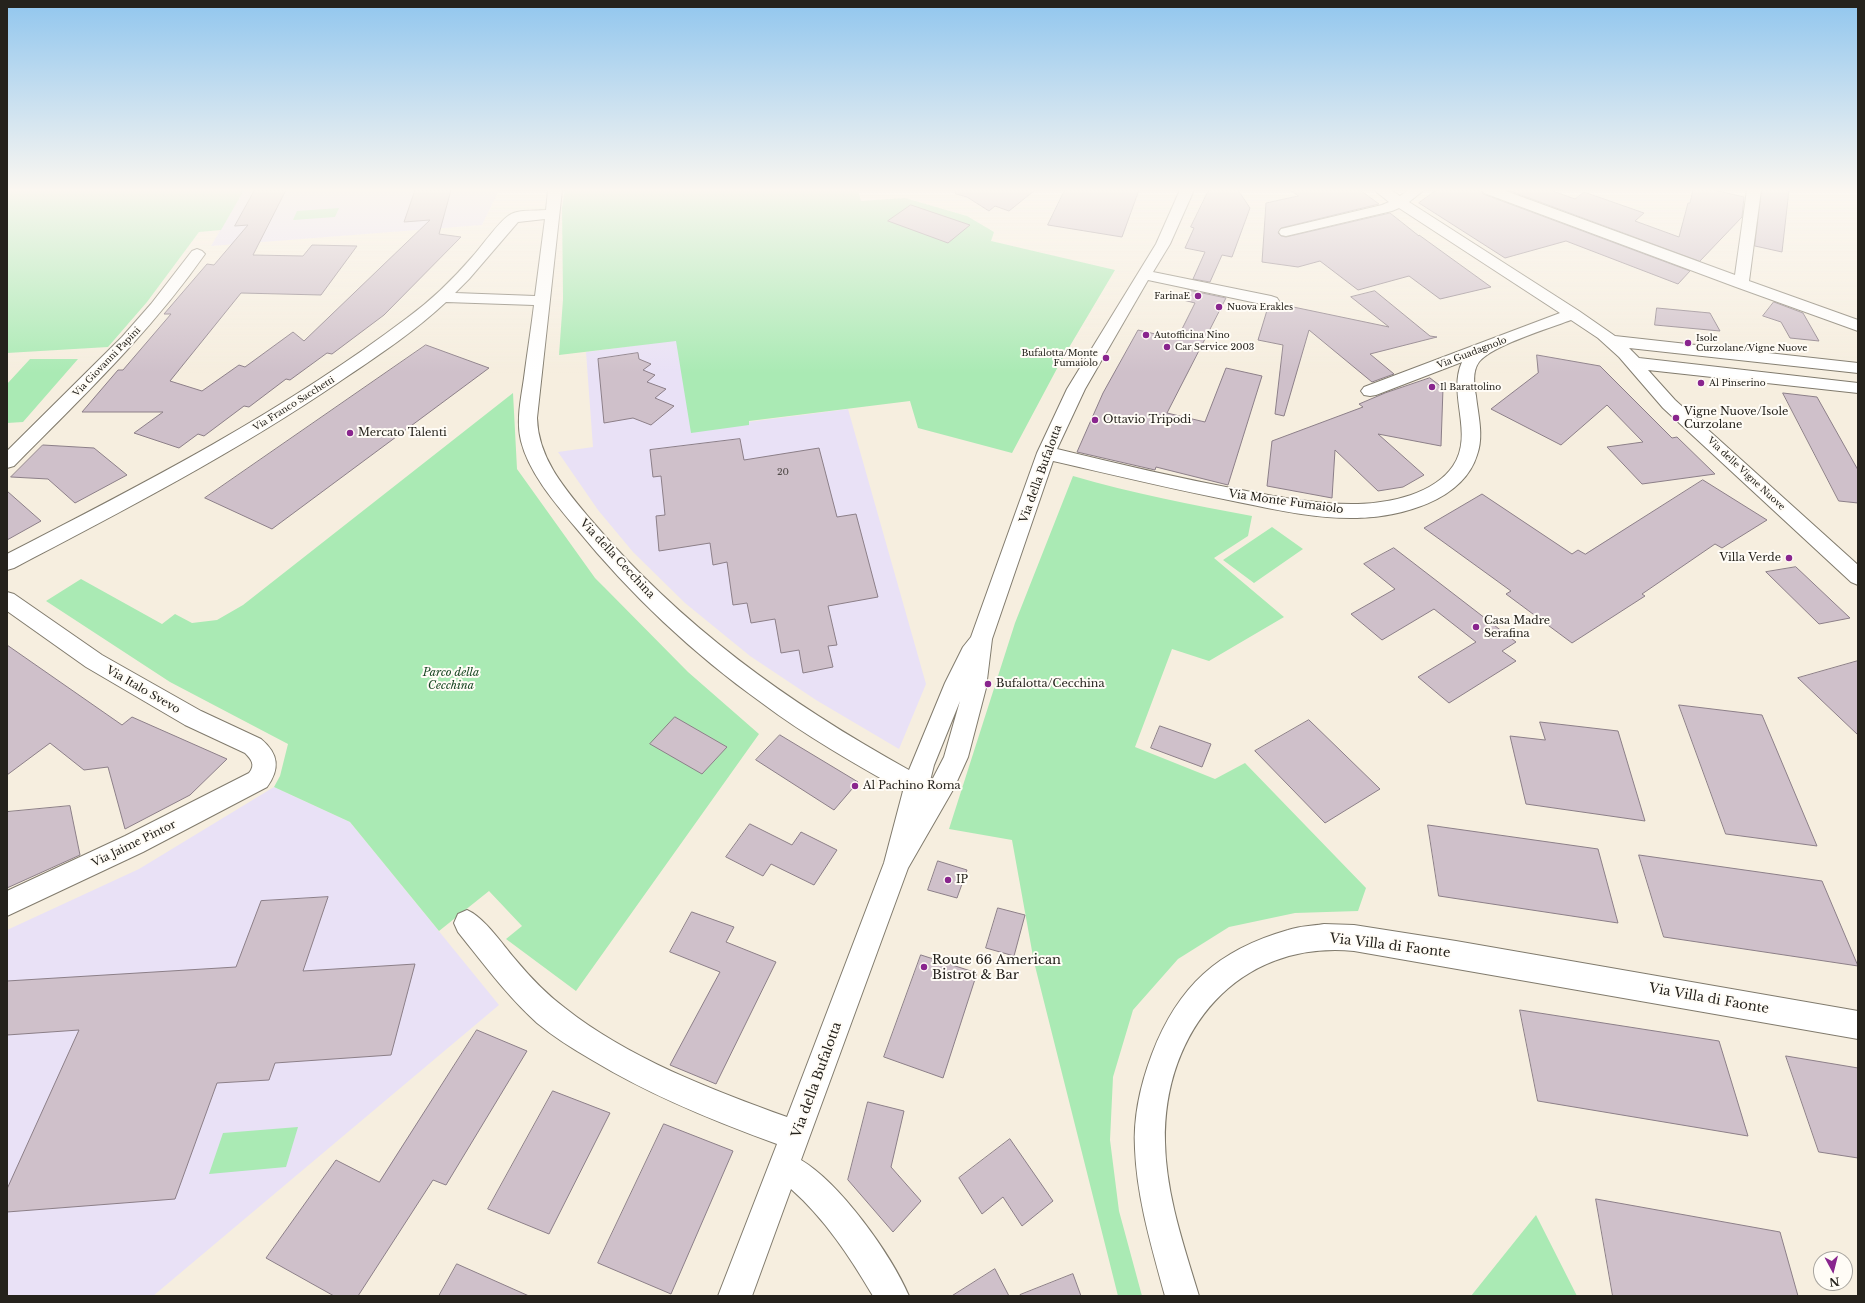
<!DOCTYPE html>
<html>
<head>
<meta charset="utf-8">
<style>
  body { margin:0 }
  #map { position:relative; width:1865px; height:1303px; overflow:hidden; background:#f6eedf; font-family:"Libre Baskerville",serif }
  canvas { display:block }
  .frame { position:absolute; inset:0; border:8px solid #25221c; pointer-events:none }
  .north { position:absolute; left:1813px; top:1251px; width:40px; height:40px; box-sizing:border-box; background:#fffcf6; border:1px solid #a8a59f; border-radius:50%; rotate:173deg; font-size:11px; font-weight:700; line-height:16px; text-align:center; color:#25221c }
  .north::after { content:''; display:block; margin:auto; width:14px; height:18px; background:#89258e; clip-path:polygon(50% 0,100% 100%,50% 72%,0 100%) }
</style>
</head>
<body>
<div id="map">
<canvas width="1865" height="1303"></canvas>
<div class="frame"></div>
<div class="north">N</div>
</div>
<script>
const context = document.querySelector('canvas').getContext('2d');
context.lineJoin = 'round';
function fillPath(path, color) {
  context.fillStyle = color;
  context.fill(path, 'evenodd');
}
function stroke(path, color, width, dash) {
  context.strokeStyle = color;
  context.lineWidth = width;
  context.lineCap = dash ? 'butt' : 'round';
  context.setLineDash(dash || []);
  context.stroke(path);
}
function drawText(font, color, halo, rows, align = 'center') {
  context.font = font + ' "Libre Baskerville",serif';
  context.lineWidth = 4;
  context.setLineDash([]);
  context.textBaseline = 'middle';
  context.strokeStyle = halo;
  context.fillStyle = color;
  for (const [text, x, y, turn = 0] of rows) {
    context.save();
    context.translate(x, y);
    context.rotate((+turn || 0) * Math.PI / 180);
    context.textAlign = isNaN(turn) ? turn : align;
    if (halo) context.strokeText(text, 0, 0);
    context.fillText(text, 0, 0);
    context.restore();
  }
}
fillPath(new Path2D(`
  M 244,190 L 499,190 L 482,225 L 211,246 Z
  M 676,340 L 749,425 L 748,422 L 848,409 L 926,684 L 899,749 L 816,700 L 750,656 L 685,603 L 633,552 L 598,510 L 558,452 L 593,447 L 586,352 Z
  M 274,787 L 350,822 L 499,1005 L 153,1296 L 7,1296 L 7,930 L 139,869 Z`), '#e9e1f6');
fillPath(new Path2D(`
  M 7,190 L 244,190 L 221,230 L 199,232 L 147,302 L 108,347 L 7,353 Z
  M 565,190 L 858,190 L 861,201 L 905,198 L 967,216 L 994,232 L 991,241 L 1115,270 L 1061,361 L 1012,453 L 918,428 L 910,401 L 749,421 L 749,425 L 691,433 L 676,341 L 559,355 L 563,299 L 562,207 Z
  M 339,208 L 335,217 L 293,220 L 297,211 Z
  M 30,359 L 78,359 L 23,422 L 7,423 L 7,384 Z
  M 513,393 L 517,469 L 595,578 L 604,587 L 688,672 L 759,734 L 576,991 L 506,939 L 522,926 L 489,891 L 439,931 L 350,822 L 274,787 L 280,776 L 288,744 L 170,682 L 46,601 L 81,579 L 162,624 L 175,614 L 192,623 L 217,620 L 243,605 Z
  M 1073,476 C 1132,493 1192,505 1252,516 L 1248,536 L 1214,558 L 1284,617 L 1209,661 L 1172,649 L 1135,747 L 1215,779 L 1245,763 L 1366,888 L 1358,911 L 1295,913 L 1229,927 L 1178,959 L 1133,1010 L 1113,1077 L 1110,1140 L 1119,1211 L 1142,1296 L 1118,1296 L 1034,962 L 1012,840 L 949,829 L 1015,623 Z
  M 1272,527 L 1303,549 L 1254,583 L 1223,560 Z
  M 298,1127 L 286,1167 L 209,1174 L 223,1133 Z
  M 1536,1215 L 1577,1296 L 1471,1296 Z`), '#aaeab4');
const building = new Path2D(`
  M 255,190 L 286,190 L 253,255 L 303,256 L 312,245 L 357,246 L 321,295 L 241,293 L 170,381 L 202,391 L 239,365 L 245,367 L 293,332 L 304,341 L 430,220 L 404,222 L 415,190 L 451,190 L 439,234 L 461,237 L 384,315 L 332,354 L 327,353 L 290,380 L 286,379 L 249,407 L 244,406 L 204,436 L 198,434 L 179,448 L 134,433 L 163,412 L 82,412 L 118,370 L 123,370 L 171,314 L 164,314 L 207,264 L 214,265 L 248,225 L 235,226 Z
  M 955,190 L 1035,190 L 1009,211 L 995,206 L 989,211 L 967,197 L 956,194 Z
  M 1065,190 L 1139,190 L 1122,237 L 1048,225 Z
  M 1209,190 L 1238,190 L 1250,208 L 1232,257 L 1222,255 L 1210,282 L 1193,279 L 1205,252 L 1185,248 L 1194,228 L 1191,227 Z
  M 1291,190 L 1360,190 L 1379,204 L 1281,228 L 1278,233 L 1281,236 L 1286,237 L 1390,213 L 1419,236 L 1419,235 L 1491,287 L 1440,299 L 1409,276 L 1358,290 L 1320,261 L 1298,267 L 1262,262 L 1266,203 L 1298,196 Z
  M 1437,190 L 1481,190 L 1483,194 L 1690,271 L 1678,284 L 1566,241 L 1505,258 L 1419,203 Z
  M 1508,190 L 1550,190 L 1575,199 L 1584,192 L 1644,213 L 1635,221 L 1679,237 L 1688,203 L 1690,203 L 1693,190 L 1714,190 L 1744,197 L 1742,217 L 1700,261 Z
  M 1762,190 L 1789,190 L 1782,252 L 1755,246 Z
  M 911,205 L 970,225 L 948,243 L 888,221 Z
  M 1188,290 L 1226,298 L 1167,413 L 1205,422 L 1226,368 L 1262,376 L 1228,485 L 1156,467 L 1155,470 L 1077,452 L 1103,393 L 1138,330 L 1177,339 L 1195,303 L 1183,300 Z
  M 1375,291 L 1430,336 L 1437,337 L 1370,354 L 1394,374 L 1372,382 L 1309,330 L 1284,416 L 1275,414 L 1283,345 L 1258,340 L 1268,307 L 1271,307 L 1279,304 L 1389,327 L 1351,297 Z
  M 1774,302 L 1803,313 L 1819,341 L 1790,338 L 1781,322 L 1763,316 Z
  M 1657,308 L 1710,313 L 1720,331 L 1655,325 Z
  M 426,345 L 489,368 L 272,529 L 205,498 Z
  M 638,353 L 639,359 L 651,364 L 643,370 L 655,375 L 647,382 L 666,389 L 655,398 L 674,406 L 651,425 L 633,418 L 604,423 L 598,359 Z
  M 1537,355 L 1600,366 L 1672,438 L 1677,437 L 1715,474 L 1642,484 L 1607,447 L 1643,442 L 1607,405 L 1561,445 L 1491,409 L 1538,373 Z
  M 1430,378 L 1443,388 L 1441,446 L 1378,434 L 1424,475 L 1403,487 L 1378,491 L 1335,450 L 1332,498 L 1267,486 L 1272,441 L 1363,407 L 1359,404 L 1385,393 Z
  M 1783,393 L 1817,397 L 1858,470 L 1858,503 L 1839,501 Z
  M 740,439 L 744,460 L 819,448 L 837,517 L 856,514 L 878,597 L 828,606 L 837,645 L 828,646 L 833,667 L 803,673 L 799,650 L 781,653 L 775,619 L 751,623 L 747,603 L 733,605 L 727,562 L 713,565 L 710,543 L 659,551 L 656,516 L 665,515 L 661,476 L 653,477 L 650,450 Z
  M 43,445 L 94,448 L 127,475 L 75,503 L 48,479 L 11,477 Z
  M 1703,480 L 1767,520 L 1722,548 L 1715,544 L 1642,594 L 1645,596 L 1572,643 L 1506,594 L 1511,591 L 1424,528 L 1482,494 L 1572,554 L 1578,550 L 1585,554 Z
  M 7,491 L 41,521 L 7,540 Z
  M 1394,548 L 1516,642 L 1502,651 L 1516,661 L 1449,703 L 1418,677 L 1476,642 L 1434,609 L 1382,640 L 1351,614 L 1395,589 L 1364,564 Z
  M 1796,567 L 1850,618 L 1819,624 L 1766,572 Z
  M 7,645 L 122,725 L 132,717 L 227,759 L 190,795 L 125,829 L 108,767 L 84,770 L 50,743 L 7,775 Z
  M 1858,661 L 1858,735 L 1798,678 Z
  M 1679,705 L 1762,715 L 1817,846 L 1726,834 Z
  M 675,717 L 727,747 L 702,774 L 650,744 Z
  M 1309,720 L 1380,789 L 1325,823 L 1255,751 Z
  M 1540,722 L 1618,731 L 1645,821 L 1526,804 L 1510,736 L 1545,740 Z
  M 1160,726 L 1211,744 L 1202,767 L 1151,748 Z
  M 780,735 L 858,782 L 834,810 L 756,760 Z
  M 70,806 L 80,855 L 7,888 L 7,812 Z
  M 750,824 L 792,845 L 801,832 L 837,850 L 814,885 L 771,864 L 763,876 L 726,857 Z
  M 1428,825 L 1598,849 L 1618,923 L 1439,896 Z
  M 1639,855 L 1822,881 L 1858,966 L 1664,937 Z
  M 938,861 L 967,870 L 957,898 L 928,890 Z
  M 328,897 L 303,971 L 415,964 L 391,1055 L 275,1063 L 269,1080 L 217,1083 L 175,1199 L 7,1212 L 7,1189 L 79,1030 L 7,1035 L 7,981 L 236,967 L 261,901 Z
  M 998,908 L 1025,915 L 1014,956 L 986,948 Z
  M 692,912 L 734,927 L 726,942 L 776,962 L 716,1084 L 670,1065 L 720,972 L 670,952 Z
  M 921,955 L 977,973 L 943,1078 L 884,1057 Z
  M 1520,1010 L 1719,1041 L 1748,1136 L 1538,1101 Z
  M 477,1030 L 527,1051 L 446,1185 L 433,1180 L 358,1296 L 334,1296 L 266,1258 L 336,1160 L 379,1182 Z
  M 1786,1056 L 1858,1068 L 1858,1158 L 1819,1152 Z
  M 553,1091 L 610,1113 L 549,1234 L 488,1209 Z
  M 868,1102 L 904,1111 L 891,1167 L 921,1201 L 893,1232 L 848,1180 Z
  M 664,1124 L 733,1151 L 671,1294 L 598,1263 Z
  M 1010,1139 L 1053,1201 L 1022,1226 L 1003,1197 L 982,1214 L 959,1178 Z
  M 1596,1199 L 1780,1232 L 1798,1296 L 1613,1296 Z
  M 457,1264 L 529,1296 L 439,1296 Z
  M 995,1269 L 1009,1296 L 952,1296 Z
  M 1073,1274 L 1081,1296 L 1020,1296 L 1020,1295 Z`);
fillPath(building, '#cfc0ca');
stroke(building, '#8c7f88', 1);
const minor = new Path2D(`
  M 548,190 L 562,190 L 537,418 C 538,459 566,490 591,520 C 681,626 788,703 909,770 L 945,683 L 963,647 L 971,637 L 1037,453 L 1067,389 L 1156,244 L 1180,190 L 1194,190 L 1170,244 L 1153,272 L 1271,296 L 1277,298 L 1279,301 L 1277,304 L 1271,306 L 1148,280 L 1085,389 L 1057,449 C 1118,464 1179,478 1241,490 C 1279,497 1319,505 1358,504 C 1390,503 1434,494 1453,466 C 1475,434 1447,395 1462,362 L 1376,395 L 1370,396 L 1364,395 L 1361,391 L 1364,387 L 1560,313 L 1399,208 L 1392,211 L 1286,236 L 1281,235 L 1279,232 L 1281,229 L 1382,205 L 1389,202 L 1374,190 L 1391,190 L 1400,196 L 1408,190 L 1424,190 L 1409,202 L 1579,311 L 1615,336 L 1858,363 L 1858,373 L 1629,348 L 1639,358 L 1858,383 L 1858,393 L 1648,370 L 1675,400 L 1858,565 L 1858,585 L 1851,582 L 1663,408 L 1619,357 L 1598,338 L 1571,320 C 1550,328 1491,346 1479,362 C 1472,371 1474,386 1476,396 C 1478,415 1484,436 1477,455 C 1463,501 1400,517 1357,518 C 1317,519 1277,510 1238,502 C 1176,490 1114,475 1053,461 L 992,639 L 986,688 L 968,757 L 954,788 L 908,868 L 801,1160 C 840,1183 891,1254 909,1296 L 873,1296 C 850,1257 825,1219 791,1189 L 752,1296 L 718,1296 L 777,1144 C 713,1121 650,1095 592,1060 C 573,1049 554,1037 537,1023 C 507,996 483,963 458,932 L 454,923 L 458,914 L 467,910 C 485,918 502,944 515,959 C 530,977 546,994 565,1008 C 628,1058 712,1090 787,1117 L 884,863 L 903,791 C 855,764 806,736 762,703 C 692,653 630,594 576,528 C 555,503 529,473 521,441 C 516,420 521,399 524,378 C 527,354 531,330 534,305 L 446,302 C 414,332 376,357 339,382 C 236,452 125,510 14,568 L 7,570 L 7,554 C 145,483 283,412 407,318 C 432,300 454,278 473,256 C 482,246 498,223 508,216 C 517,209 534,211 546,210 ZM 545,219 L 535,296 L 455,293 L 469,279 L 518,222 ZM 960,701 L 944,757 L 931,782 L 930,781 L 934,765 Z
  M 1482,190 L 1503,190 L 1735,275 L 1747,190 L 1761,190 L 1749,281 L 1858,320 L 1858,331 L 1736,287 L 1484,193 Z
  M 197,249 L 202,251 L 205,254 C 149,334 81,398 14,466 L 7,468 L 7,451 L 122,337 L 151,304 L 192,251 Z
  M 7,592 L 14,594 L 102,655 L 201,711 L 261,739 C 279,754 280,769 267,787 L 143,852 L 7,916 L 7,891 L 125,836 L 249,773 C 256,765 251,759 245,753 L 185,725 L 86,667 L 7,611 Z
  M 1324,924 L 1354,925 L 1456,941 L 1858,1011 L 1858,1039 L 1354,951 C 1238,940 1163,1031 1165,1142 C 1166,1195 1184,1246 1199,1296 L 1165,1296 C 1152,1248 1137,1199 1135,1149 C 1133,1117 1141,1083 1152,1054 C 1178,986 1218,950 1288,930 C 1300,926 1312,926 1324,924 Z`);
stroke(minor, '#817b6d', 2);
fillPath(minor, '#fff');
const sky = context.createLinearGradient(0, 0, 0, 373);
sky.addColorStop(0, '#91c6ee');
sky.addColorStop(0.51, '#fbf7f1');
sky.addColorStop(1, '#fbf7f100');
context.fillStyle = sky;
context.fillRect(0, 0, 1865, 373);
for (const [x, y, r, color] of [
  [1198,296,4,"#89258e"],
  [1219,307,4,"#89258e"],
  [1146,335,4,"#89258e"],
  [1688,343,4,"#89258e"],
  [1167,347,4,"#89258e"],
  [1106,358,4,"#89258e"],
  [1701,383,4,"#89258e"],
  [1432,387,4,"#89258e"],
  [1676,418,4,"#89258e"],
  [1095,420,4,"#89258e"],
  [350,433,4,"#89258e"],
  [1789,558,4,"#89258e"],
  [1476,627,4,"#89258e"],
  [988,684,4,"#89258e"],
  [855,786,4,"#89258e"],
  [948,880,4,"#89258e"],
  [924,967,4,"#89258e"]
]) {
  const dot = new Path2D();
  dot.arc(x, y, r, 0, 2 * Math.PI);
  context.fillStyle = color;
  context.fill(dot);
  stroke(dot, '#fffcf6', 1.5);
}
drawText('9px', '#25221c', '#fffcf6', [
  ["FarinaE",1190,296,"right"],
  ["Nuova Erakles",1227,307],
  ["Autofficina Nino",1154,335],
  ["Isole",1696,338],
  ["Curzolane/Vigne Nuove",1696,348],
  ["Car Service 2003",1175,347],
  ["Bufalotta/Monte",1098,353,"right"],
  ["Fumaiolo",1098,363,"right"],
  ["Al Pinserino",1709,383],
  ["Il Barattolino",1440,387]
], 'left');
drawText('9px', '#25221c', '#fffcf6', [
  ["Via Guadagnolo",1472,353,-21],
  ["Via Giovanni Papini",107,362,-46],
  ["Via Franco Sacchetti",294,404,-32],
  ["Via delle Vigne Nuove",1746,474,43]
]);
drawText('9px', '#504a48', null, [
  ["20",783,472]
]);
drawText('11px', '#25221c', '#fffcf6', [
  ["Vigne Nuove/Isole",1684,412],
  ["Curzolane",1684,425],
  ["Ottavio Tripodi",1103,420],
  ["Mercato Talenti",358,433],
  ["Villa Verde",1781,558,"right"],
  ["Casa Madre",1484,621],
  ["Serafina",1484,634],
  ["Bufalotta/Cecchina",996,684],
  ["Al Pachino Roma",863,786],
  ["IP",956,880]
], 'left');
drawText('11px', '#25221c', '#fffcf6', [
  ["Via della Bufalotta",1041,474,-70],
  ["Via Monte Fumaiolo",1286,502,8],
  ["Via della Cecchina",617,559,47],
  ["Via Italo Svevo",143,690,30],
  ["Via Jaime Pintor",134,844,-26]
]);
drawText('italic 11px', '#154320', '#fffcf6', [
  ["Parco della",451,673],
  ["Cecchina",451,686]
]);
drawText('13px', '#25221c', '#fffcf6', [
  ["Via Villa di Faonte",1390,946,7],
  ["Via Villa di Faonte",1709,999,10],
  ["Via della Bufalotta",817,1080,-70]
]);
drawText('13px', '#25221c', '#fffcf6', [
  ["Route 66 American",932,960],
  ["Bistrot & Bar",932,975]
], 'left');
</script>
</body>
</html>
